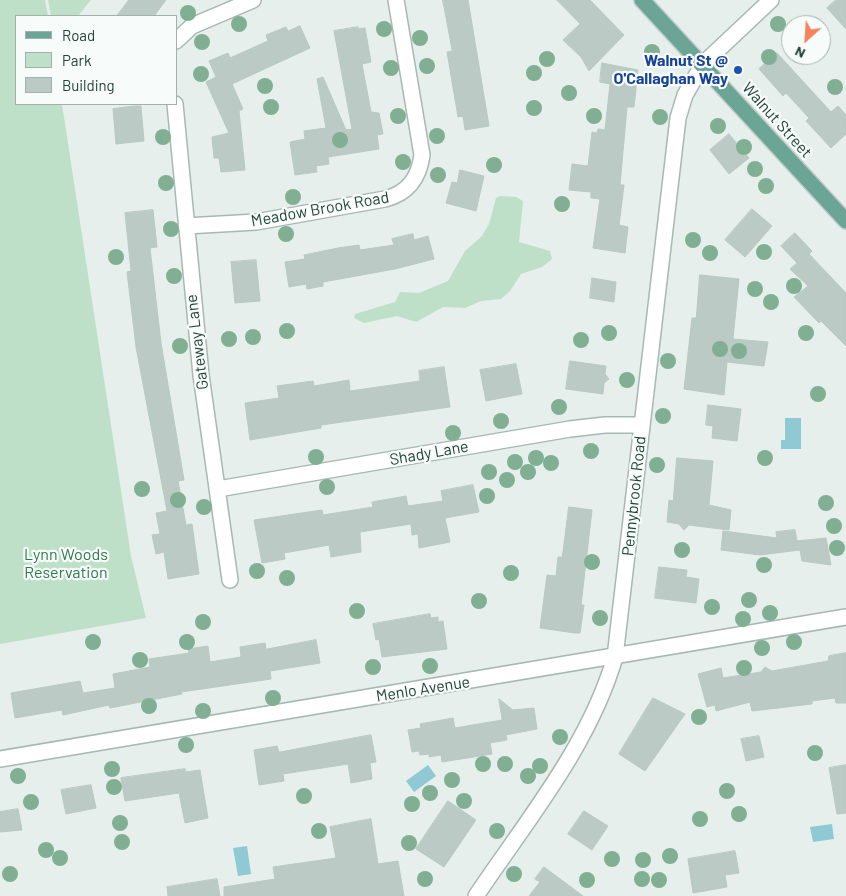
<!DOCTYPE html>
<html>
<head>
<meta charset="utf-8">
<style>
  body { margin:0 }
  #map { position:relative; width:846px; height:896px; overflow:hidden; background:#e6efeb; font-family:Barlow,sans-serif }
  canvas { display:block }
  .legend { position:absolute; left:15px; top:15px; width:162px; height:90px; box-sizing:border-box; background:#f7fbf9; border:1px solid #a3b1ad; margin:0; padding:6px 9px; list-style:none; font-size:15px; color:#24423a }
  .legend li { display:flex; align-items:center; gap:10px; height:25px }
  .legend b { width:25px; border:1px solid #a3b1ad }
  .north { position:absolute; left:781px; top:15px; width:50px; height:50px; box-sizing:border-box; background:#f7fbf9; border:1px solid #a3b1ad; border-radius:50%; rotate:206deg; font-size:14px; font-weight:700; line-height:20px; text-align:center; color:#24423a }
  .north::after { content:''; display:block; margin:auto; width:18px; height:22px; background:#f4845f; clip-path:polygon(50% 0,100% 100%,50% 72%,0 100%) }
</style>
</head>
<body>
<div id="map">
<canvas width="846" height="896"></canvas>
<ul class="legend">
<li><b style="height:6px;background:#6aa596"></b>Road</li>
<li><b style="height:14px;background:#bfe0c8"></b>Park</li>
<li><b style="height:14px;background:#bbcac4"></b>Building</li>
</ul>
<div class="north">N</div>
</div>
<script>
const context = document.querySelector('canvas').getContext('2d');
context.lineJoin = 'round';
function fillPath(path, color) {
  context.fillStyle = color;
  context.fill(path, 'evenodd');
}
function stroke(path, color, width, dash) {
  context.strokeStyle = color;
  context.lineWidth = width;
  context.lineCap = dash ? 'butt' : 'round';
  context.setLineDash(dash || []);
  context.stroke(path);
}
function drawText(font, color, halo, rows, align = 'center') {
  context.font = font + ' Barlow,sans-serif';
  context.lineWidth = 4.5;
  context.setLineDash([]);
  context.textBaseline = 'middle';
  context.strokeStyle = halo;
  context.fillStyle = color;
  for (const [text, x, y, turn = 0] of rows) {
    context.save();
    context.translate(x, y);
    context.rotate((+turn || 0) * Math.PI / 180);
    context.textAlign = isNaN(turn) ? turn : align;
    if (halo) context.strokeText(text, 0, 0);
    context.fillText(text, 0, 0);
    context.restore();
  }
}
fillPath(new Path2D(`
  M 0,0 L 45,0 L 48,16 L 16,16 L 16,104 L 62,104 L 131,556 L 146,618 L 0,644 Z
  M 48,0 L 91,0 L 78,16 L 51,16 Z
  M 500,196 L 516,197 L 523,201 L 519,242 L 550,251 L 552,259 L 542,267 L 521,274 L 510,291 L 501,299 L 481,301 L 465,308 L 443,307 L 416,322 L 397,316 L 364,323 L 354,318 L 355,314 L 395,302 L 400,292 L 419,293 L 448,281 L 465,251 L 482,236 L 489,224 L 496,198 Z`), '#bfe0c8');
fillPath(new Path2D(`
  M 785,418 L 801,418 L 801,449 L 781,449 L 781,440 L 785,440 Z
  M 428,765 L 436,776 L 414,792 L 406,781 Z
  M 832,824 L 834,839 L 813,842 L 810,827 Z
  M 247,846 L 251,874 L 238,876 L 233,848 Z`), '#8ec9d4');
const building = new Path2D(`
  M 129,0 L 166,0 L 154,16 L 117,16 Z
  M 443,0 L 468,0 L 489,126 L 465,130 L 463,116 L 458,117 L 447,52 L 452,51 Z
  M 557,0 L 590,0 L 624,35 L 589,71 L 581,57 L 563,40 L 580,24 Z
  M 836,0 L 846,0 L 846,29 L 827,8 Z
  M 300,26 L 310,48 L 232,84 L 243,109 L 239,111 L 245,170 L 221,172 L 219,158 L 214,158 L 212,137 L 229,133 L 206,82 L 216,77 L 209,61 L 228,53 L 230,58 L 268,41 L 266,35 L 286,27 L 288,31 Z
  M 358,27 L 358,29 L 365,28 L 371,62 L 362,64 L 371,112 L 379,113 L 383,134 L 377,135 L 379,149 L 328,157 L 329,164 L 316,166 L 317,172 L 295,175 L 290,142 L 305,139 L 304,131 L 326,128 L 317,79 L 323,77 L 346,130 L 352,129 L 334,31 Z
  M 777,53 L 831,112 L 838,106 L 846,115 L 846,134 L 831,148 L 806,121 L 809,118 L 786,93 L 783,96 L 759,69 Z
  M 602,63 L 638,70 L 634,107 L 627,107 L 620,185 L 624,185 L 619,225 L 628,227 L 625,253 L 593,248 L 600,199 L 591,198 L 591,192 L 569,190 L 572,164 L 588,166 L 592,132 L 597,133 L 598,129 L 605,130 L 610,84 L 600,82 Z
  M 134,106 L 141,106 L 144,141 L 116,144 L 113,109 Z
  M 729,134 L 749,158 L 729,174 L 710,150 Z
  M 460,170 L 484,176 L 476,211 L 446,203 L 452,182 L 457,183 Z
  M 752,209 L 772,226 L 745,257 L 725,240 Z
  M 153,210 L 157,247 L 150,248 L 161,343 L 184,480 L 178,481 L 186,525 L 192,524 L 199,574 L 168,579 L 164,552 L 156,554 L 152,535 L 160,534 L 156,513 L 167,511 L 136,347 L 127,272 L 131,271 L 125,213 Z
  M 795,233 L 812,251 L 809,254 L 846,293 L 846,346 L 821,321 L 819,323 L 794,297 L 808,286 L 790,269 L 797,263 L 781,246 Z
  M 413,234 L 414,240 L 428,236 L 434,259 L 395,269 L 323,282 L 323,286 L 307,289 L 306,284 L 289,287 L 285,262 L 305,259 L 304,255 L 338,248 L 359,245 L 360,250 L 394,245 L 392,239 Z
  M 256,260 L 260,301 L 235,303 L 231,262 Z
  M 700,275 L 739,279 L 733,339 L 768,342 L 764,366 L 727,362 L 724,395 L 684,389 L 692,318 L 696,318 Z
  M 592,278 L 616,282 L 614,302 L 590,298 Z
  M 570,361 L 606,366 L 605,374 L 609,379 L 604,383 L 603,394 L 566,389 Z
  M 516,364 L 522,394 L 486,401 L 480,370 Z
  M 444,367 L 450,407 L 321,425 L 321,428 L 250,440 L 245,403 L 279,398 L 277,386 L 313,381 L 314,386 L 349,380 L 350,391 L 420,381 L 419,371 Z
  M 708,405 L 741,409 L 737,441 L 712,438 L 713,426 L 706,425 Z
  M 677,458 L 713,461 L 709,505 L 731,510 L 729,530 L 689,525 L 684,530 L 679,524 L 667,522 L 669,500 L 673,501 Z
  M 473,485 L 479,512 L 445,518 L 450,542 L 419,548 L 418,534 L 412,535 L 411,524 L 360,532 L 361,552 L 331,557 L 329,545 L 284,553 L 285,559 L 262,563 L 254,520 L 322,510 L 323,515 L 373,507 L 372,502 L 406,496 L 408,506 L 443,501 L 441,491 Z
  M 569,507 L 592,510 L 581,605 L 584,605 L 580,633 L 575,633 L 540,628 L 547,575 L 556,576 L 558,557 L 562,557 Z
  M 795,530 L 797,541 L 826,538 L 831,565 L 802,561 L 800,550 L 760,555 L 721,550 L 723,531 L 777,538 L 776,532 Z
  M 659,567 L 687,570 L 686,577 L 699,579 L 696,603 L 655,598 Z
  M 430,614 L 431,618 L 438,617 L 438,622 L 443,621 L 447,649 L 382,657 L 379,639 L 376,640 L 373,624 Z
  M 316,640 L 320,663 L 270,671 L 271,679 L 181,692 L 182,694 L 110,708 L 109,705 L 63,715 L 62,710 L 15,718 L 11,693 L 80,681 L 83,693 L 115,688 L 113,674 L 150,667 L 149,659 L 189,653 L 188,649 L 208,646 L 210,662 L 241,657 L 240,647 L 265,643 L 266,649 Z
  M 846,653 L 846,703 L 836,703 L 835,698 L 812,701 L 812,704 L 752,711 L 750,702 L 716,711 L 715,705 L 707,707 L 698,674 L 721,668 L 723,678 L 761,672 L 765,667 L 772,671 L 828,661 L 829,656 Z
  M 653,698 L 685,714 L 645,771 L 619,754 Z
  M 499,699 L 513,710 L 534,708 L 537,729 L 506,735 L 507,740 L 490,743 L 492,754 L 442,762 L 441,755 L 429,757 L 429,754 L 420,755 L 419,751 L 412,752 L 408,730 L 421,728 L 420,724 L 453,718 L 455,728 L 502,720 Z
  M 371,735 L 376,762 L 370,763 L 372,779 L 351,783 L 348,764 L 283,774 L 284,781 L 259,785 L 254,750 L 277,746 L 279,752 Z
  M 759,736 L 764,757 L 746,761 L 741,739 Z
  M 846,765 L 846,813 L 837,814 L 829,768 Z
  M 185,769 L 186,772 L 200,770 L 208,818 L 185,823 L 179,793 L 125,801 L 121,778 Z
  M 91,785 L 96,808 L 66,814 L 61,790 Z
  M 448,801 L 476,820 L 444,867 L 416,849 Z
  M 18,809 L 22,830 L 0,832 L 0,812 Z
  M 584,811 L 608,826 L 592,850 L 568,834 Z
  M 371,819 L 378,864 L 398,861 L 404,896 L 224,896 L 224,887 L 275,879 L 273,867 L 336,858 L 330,827 Z
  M 735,851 L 739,873 L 725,875 L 727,887 L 693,893 L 688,859 Z
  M 544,867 L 583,896 L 529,896 L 540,882 L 535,879 Z
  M 217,879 L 220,896 L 168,896 L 167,887 Z`);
fillPath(building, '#bbcac4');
stroke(building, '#b8c9c2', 1);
const minor = new Path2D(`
  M 176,41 L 192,26 L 253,0
  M 175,104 L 201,375 L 230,580
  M 186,226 L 256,222 L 385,199 C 408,193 419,178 422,155 L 396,0
  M 218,489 L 570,429 L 605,425 L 642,425
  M 0,759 L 846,617
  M 476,896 C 527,820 589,746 615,657 L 678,118 L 685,95 L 703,64`);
const tertiary = new Path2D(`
  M 703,64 L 771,0`);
const primary = new Path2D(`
  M 642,0 L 846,221`);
stroke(minor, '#a8b8b2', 18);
stroke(tertiary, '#a8b8b2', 18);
stroke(primary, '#c2cac8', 18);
stroke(minor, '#fff', 15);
stroke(tertiary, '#fff', 15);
stroke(primary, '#6aa596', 15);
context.fillStyle = '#80af93';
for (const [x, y] of [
  [188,13],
  [239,24],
  [778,24],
  [384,29],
  [420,38],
  [202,42],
  [652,52],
  [769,57],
  [547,59],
  [427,66],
  [391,68],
  [534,73],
  [201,74],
  [265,86],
  [835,87],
  [569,93],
  [271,107],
  [534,108],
  [398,116],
  [594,116],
  [660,117],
  [718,126],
  [437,136],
  [163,137],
  [340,140],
  [744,147],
  [403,162],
  [494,165],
  [755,169],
  [438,175],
  [166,183],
  [766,186],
  [293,197],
  [562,204],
  [171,229],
  [286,234],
  [693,240],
  [764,252],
  [710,253],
  [116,257],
  [174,276],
  [794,286],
  [755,289],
  [771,302],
  [287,331],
  [609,333],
  [806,333],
  [253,337],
  [229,339],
  [581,340],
  [180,346],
  [720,349],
  [739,351],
  [668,361],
  [627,380],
  [818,394],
  [559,407],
  [663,416],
  [501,421],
  [453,433],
  [591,451],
  [316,457],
  [536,458],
  [765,458],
  [515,462],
  [551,463],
  [657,465],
  [489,472],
  [528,472],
  [507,480],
  [327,487],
  [142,489],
  [487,496],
  [178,500],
  [826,503],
  [204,507],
  [834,526],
  [837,548],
  [682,550],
  [592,562],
  [764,565],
  [257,571],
  [511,573],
  [287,578],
  [749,600],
  [479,601],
  [712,607],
  [357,611],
  [770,613],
  [600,618],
  [743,619],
  [203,622],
  [93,642],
  [187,642],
  [794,642],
  [762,648],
  [140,660],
  [430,666],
  [373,667],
  [744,668],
  [273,698],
  [149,706],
  [203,711],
  [699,717],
  [560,737],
  [186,745],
  [815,753],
  [483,764],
  [505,764],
  [540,766],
  [112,769],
  [18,776],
  [528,776],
  [452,780],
  [114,787],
  [727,791],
  [430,793],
  [304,796],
  [464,801],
  [31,802],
  [412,804],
  [739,814],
  [700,819],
  [120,823],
  [319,831],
  [497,831],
  [122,842],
  [409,843],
  [46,850],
  [670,856],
  [60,858],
  [612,859],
  [643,860],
  [10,874],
  [514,874],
  [425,879],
  [642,879],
  [587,880],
  [659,880]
]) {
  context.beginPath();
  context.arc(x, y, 8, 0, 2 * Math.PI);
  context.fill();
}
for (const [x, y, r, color] of [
  [738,70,5,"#1a4fb4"]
]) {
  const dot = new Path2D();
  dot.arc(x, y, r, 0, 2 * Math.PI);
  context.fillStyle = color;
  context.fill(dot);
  stroke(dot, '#f7fbf9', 2);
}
drawText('bold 16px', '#164399', '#f7fbf9', [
  ["Walnut St @",728,61],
  ["O'Callaghan Way",728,79]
], 'right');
drawText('16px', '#24423a', '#f7fbf9', [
  ["Walnut Street",777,120,48],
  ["Meadow Brook Road",320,209,-10],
  ["Gateway Lane",197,342,-97],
  ["Shady Lane",429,453,-10],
  ["Pennybrook Road",634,496,-84],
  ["Menlo Avenue",423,689,-9]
]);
drawText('16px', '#2d7a4b', '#f7fbf9', [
  ["Lynn Woods",66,555],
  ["Reservation",66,573]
]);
</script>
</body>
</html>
